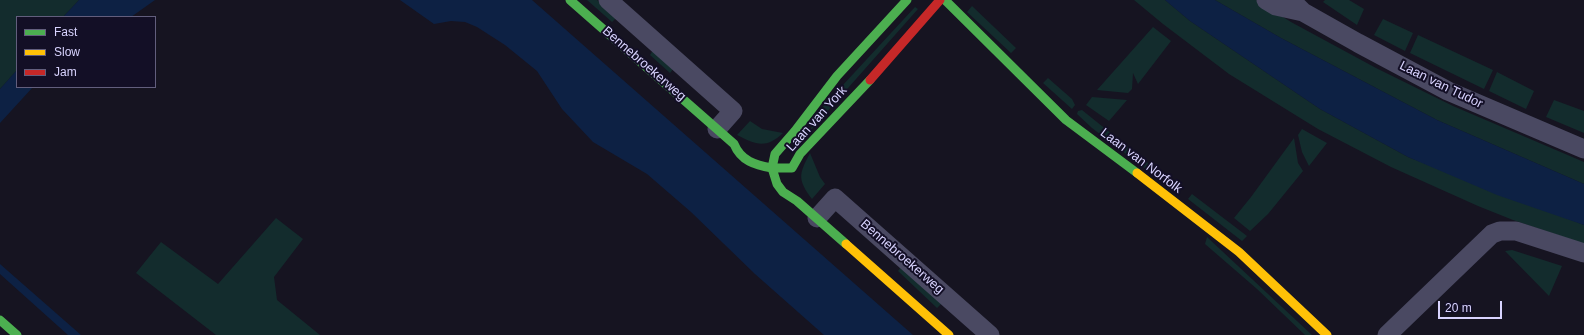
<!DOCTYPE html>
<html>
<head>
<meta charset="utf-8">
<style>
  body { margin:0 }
  #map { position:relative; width:1584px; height:335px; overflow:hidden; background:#161421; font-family:Arial,sans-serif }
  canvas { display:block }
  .legend { position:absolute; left:16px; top:16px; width:140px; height:72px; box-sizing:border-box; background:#130f26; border:1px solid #625e7d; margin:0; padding:5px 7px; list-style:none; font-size:12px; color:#d9d4ff }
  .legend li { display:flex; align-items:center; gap:8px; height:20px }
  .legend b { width:20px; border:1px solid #625e7d }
  .scale { position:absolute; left:1438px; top:301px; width:64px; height:18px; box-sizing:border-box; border:2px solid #d9d4ff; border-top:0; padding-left:5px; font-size:12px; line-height:14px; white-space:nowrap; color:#d9d4ff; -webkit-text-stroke:3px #130f26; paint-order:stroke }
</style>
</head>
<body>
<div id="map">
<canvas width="1584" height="335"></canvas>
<ul class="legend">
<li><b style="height:5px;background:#4caf50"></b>Fast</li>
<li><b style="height:5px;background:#ffc107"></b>Slow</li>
<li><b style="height:5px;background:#c62828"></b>Jam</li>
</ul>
<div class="scale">20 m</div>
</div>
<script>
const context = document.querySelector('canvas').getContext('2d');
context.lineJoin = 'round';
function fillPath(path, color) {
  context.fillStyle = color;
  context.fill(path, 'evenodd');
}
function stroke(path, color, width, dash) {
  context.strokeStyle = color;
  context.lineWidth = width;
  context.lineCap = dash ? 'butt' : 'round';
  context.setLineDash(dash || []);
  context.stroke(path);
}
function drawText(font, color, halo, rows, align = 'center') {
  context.font = font + ' Arial,sans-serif';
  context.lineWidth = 4;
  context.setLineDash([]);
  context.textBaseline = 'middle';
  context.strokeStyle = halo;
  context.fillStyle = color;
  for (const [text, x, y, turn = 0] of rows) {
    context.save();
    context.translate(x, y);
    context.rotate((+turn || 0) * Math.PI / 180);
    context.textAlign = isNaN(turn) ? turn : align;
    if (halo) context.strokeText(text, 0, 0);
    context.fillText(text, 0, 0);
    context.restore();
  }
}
fillPath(new Path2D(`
  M 0,0 L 79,0 L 63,17 L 17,17 L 17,70 L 0,89 Z
  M 587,0 L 597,0 L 617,17 L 612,22 Z
  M 1134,0 L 1165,0 L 1190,21 L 1320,109 L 1408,157 L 1584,225 L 1584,244 L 1513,220 L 1478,206 L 1391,167 L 1318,129 L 1229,74 L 1163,24 Z
  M 1215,0 L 1256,0 L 1291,22 L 1376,68 L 1453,106 L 1584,162 L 1584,184 L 1437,120 L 1281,38 Z
  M 1325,0 L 1349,0 L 1364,9 L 1357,25 L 1323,2 Z
  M 972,6 L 1016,48 L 1011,53 L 967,12 Z
  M 915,7 L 918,9 L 810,131 L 818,112 Z
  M 1383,19 L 1413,33 L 1405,51 L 1374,35 Z
  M 1153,27 L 1171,41 L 1138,84 L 1133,73 L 1132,89 L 1128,93 L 1097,90 Z
  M 1418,35 L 1493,70 L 1484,89 L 1410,53 Z
  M 653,50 L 674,68 L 670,73 L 650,55 Z
  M 1497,72 L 1534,91 L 1526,109 L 1489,91 Z
  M 1048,78 L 1072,99 L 1075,105 L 1072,109 L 1043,83 Z
  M 1092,97 L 1127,100 L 1109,121 L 1086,105 Z
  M 1554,100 L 1584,111 L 1584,133 L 1546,117 Z
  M 1082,110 L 1164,176 L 1164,179 L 1160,180 L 1092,128 L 1077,114 L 1078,111 Z
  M 750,121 L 762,129 L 783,133 C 766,149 756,145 737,135 Z
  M 1302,129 L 1327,143 L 1309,166 L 1302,152 L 1298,135 Z
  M 1294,138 L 1298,163 L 1303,171 L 1268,214 L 1250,231 L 1234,218 L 1251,197 Z
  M 810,153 L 820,177 L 825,184 L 812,199 C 797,179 799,174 810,153 Z
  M 1192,194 L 1247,236 L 1242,241 L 1188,199 Z
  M 276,218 L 303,239 L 274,277 L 277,300 L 320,335 L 216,335 L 136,273 L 161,242 L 218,284 Z
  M 1207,237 L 1312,335 L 1305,335 L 1257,289 L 1205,244 Z
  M 1512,250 L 1562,266 L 1549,296 L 1505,251 Z
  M 901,267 L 942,303 L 937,308 L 898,271 Z`), '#132c2d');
fillPath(new Path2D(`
  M 79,0 L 155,0 L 131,17 L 63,17 Z
  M 400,0 L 532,0 L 913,335 L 824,335 L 755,274 L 691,212 L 647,174 L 593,142 L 562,109 L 537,71 L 505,45 L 477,27 L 465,22 L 451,21 L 434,24 Z
  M 1165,0 L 1215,0 L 1281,38 L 1437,120 L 1584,184 L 1584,225 L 1497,195 L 1408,157 L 1320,109 L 1190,21 Z
  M 17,70 L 17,87 L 33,87 L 0,123 L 0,89 Z
  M 0,264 L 81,335 L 68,335 L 0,274 Z`), '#0d2144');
stroke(new Path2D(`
  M 608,0 L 733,111 L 717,129
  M 1266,0 L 1276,6 L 1303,12 L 1291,0
  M 1303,12 L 1358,43 L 1448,91 L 1584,149
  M 817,218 L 835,198 L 990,335
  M 1387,335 L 1492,234 L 1500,231 L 1516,231 L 1584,253`), '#4a4962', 19);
stroke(new Path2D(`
  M 570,0 L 734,144 C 741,161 755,165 772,168 L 777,184 L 783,192 L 797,201 L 846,244
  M 945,0 L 1066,120 L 1137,173
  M 870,80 L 800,154 L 792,168 L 772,168 L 775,154 L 795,131 L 837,76 L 907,0
  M 0,320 L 17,335`), '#4caf50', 9);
stroke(new Path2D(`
  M 1137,173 L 1239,252 L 1327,335
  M 846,244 L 949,335`), '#ffc107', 9);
stroke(new Path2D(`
  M 870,80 L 940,0`), '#c62828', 9);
drawText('13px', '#d9d4ff', '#130f26', [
  ["Bennebroekerweg",644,64,41],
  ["Laan van Tudor",1441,85,26],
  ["Laan van York",817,119,-48],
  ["Laan van Norfolk",1141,161,37],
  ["Bennebroekerweg",902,257,41]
]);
</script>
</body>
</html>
